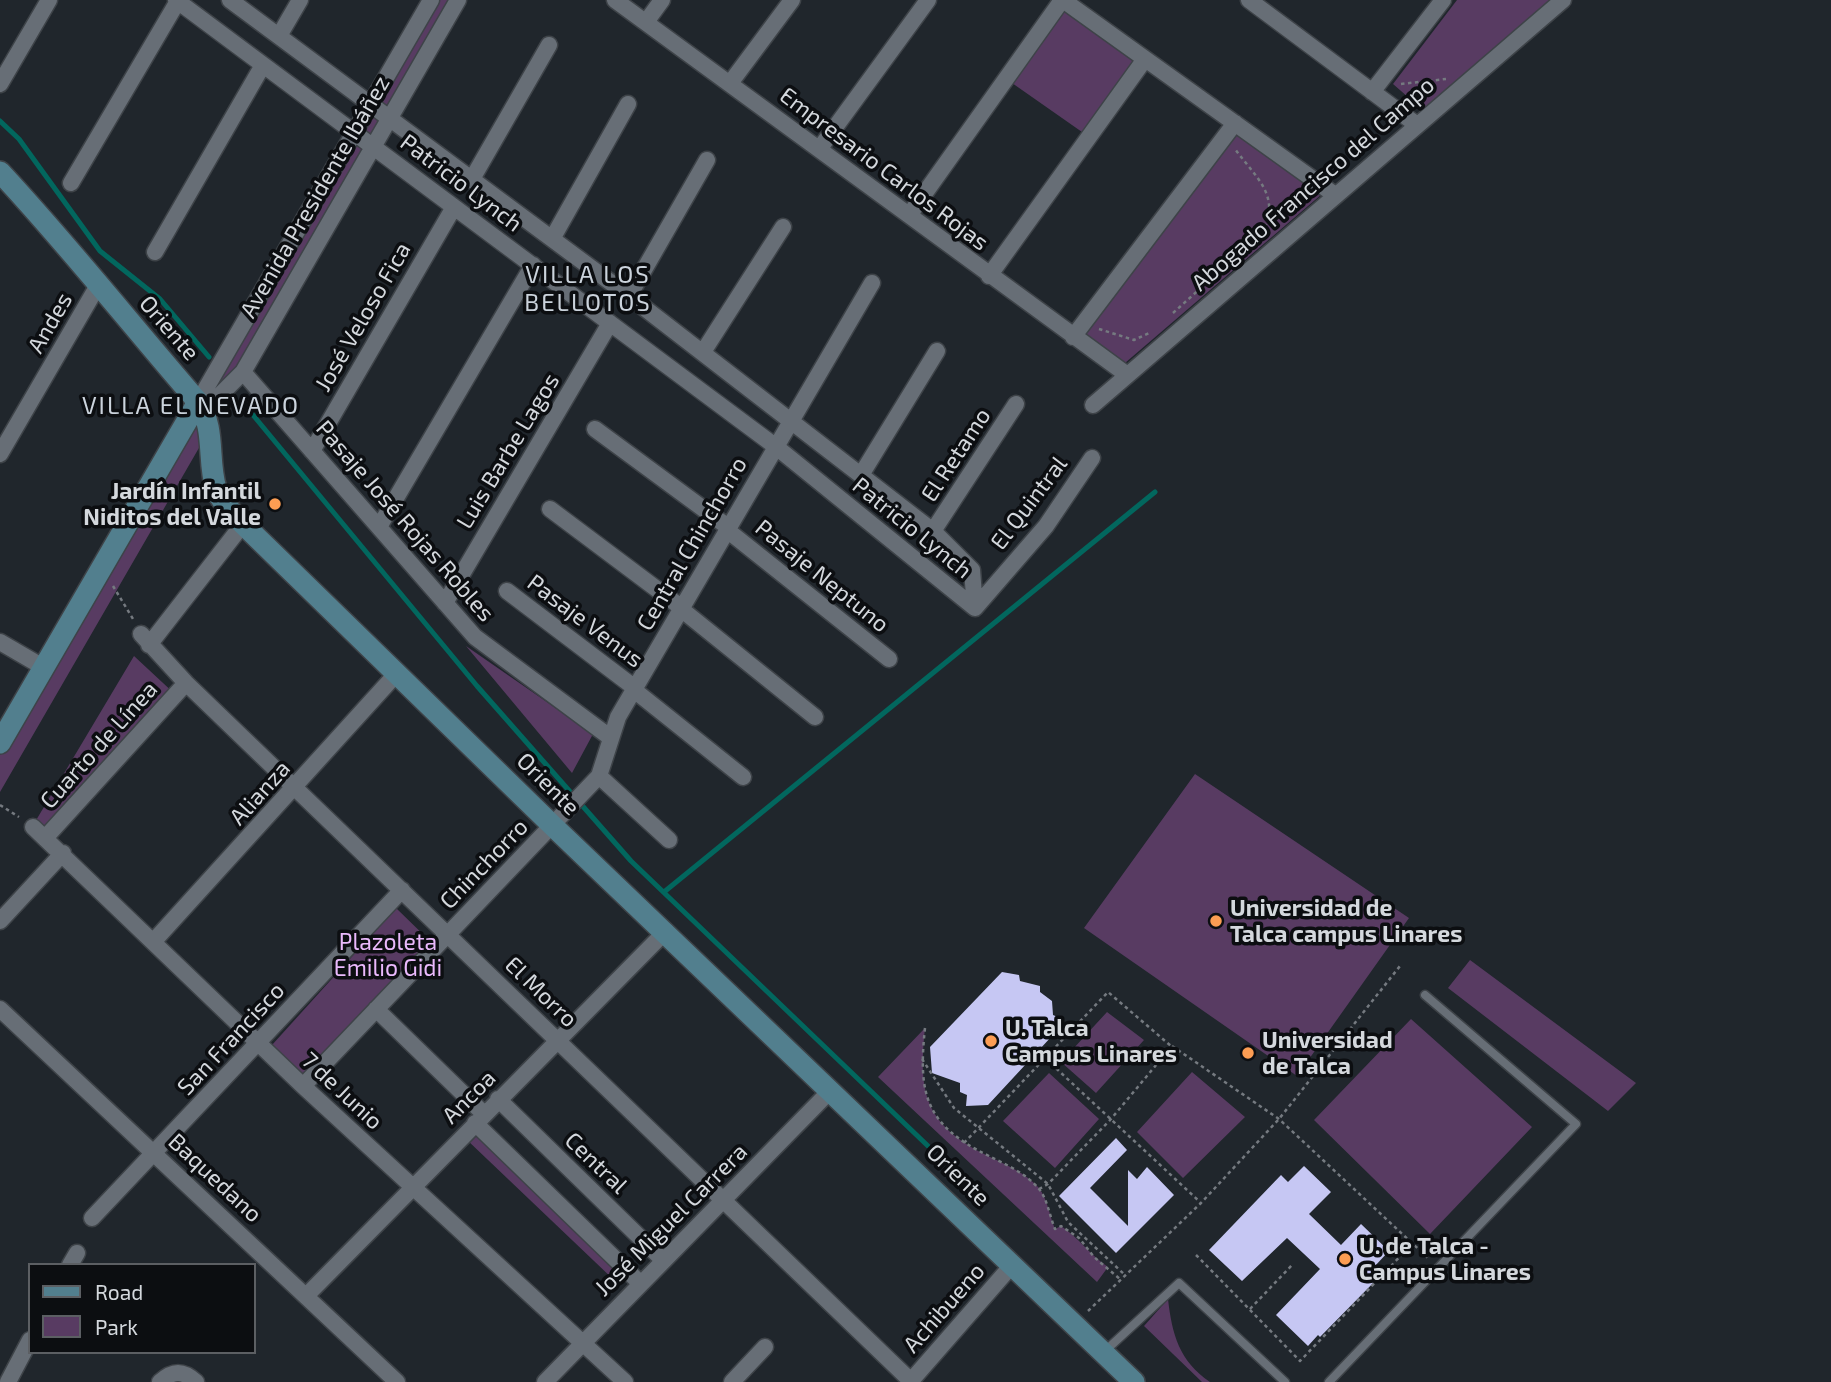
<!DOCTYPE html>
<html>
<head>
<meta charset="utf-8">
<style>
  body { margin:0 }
  #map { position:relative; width:1831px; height:1382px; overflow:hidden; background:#20262c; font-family:"Exo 2",sans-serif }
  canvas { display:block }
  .legend { position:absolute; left:28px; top:1263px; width:228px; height:91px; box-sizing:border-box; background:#0c0e11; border:2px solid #5c5f63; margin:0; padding:9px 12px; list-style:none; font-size:21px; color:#d4d8dd }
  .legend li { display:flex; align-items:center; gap:14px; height:35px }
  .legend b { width:35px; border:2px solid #5c5f63 }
</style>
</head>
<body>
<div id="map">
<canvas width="1831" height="1382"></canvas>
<ul class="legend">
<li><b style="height:9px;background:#527f8e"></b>Road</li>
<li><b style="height:19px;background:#583b62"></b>Park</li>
</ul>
</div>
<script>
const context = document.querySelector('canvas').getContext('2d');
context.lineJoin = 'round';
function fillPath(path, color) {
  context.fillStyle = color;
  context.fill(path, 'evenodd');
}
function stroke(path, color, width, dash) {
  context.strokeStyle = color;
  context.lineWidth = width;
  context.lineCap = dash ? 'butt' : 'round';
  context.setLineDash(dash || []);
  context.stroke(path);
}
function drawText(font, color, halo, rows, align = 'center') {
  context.font = font + ' "Exo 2",sans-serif';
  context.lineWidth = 7;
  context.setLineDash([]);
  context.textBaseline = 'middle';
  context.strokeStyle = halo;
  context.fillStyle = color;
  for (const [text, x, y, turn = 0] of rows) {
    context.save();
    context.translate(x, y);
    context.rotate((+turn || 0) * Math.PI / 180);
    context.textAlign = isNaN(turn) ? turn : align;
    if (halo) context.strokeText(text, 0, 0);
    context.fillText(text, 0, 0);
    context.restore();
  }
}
fillPath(new Path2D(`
  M 439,0 L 458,0 L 0,792 L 0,752 Z
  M 1457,0 L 1552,0 L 1424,111 L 1393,84 Z
  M 1063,11 L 1135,59 L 1082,132 L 1012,83 Z
  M 1237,132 L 1322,194 L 1125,363 L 1084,334 Z
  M 466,646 L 593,734 L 572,773 Z
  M 134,656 L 177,696 L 47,832 L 35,822 Z
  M 1195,774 L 1409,918 L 1297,1076 L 1084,928 Z
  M 396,908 L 434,945 L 306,1078 L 272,1045 Z
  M 1470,960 L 1636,1083 L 1608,1111 L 1448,988 Z
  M 1107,1012 L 1144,1040 L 1096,1093 L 1061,1062 Z
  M 1411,1019 L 1532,1127 L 1430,1234 L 1314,1120 Z
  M 925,1028 C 918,1094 925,1125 988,1156 C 1005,1164 1027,1174 1039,1188 C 1047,1198 1050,1217 1055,1229 L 1061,1226 C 1079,1238 1090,1255 1108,1267 L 1097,1282 L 878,1077 Z
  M 1192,1072 L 1245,1117 L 1183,1178 L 1137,1132 Z
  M 1049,1073 L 1099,1119 L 1055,1168 L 1003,1121 Z
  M 482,1122 L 631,1263 L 615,1281 L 466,1139 Z
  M 1168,1299 C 1172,1334 1179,1361 1210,1382 L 1202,1382 L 1144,1326 Z`), '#583b62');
stroke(new Path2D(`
  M 0,121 L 19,139 L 100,251 L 160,299 L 209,357
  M 253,415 L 477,686 L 631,861 L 928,1146
  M 664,892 L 1155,492`), '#02675e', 5);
fillPath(new Path2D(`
  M 1002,972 L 1019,975 L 1020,981 L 1040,986 L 1040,992 L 1052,1001 L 1053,1015 L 1060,1018 L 1064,1031 L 1052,1036 L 988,1105 L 966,1106 L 967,1095 L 960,1092 L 960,1083 L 932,1073 L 930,1047 Z
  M 1116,1138 L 1127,1150 L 1090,1188 L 1128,1226 L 1128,1170 L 1137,1179 L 1147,1167 L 1174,1195 L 1116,1253 L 1059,1196 Z
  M 1304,1166 L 1331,1192 L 1309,1214 L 1341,1245 L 1361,1224 L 1389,1251 L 1374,1267 L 1382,1274 L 1320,1337 L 1318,1335 L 1308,1346 L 1276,1315 L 1320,1269 L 1287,1238 L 1242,1281 L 1209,1250 L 1281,1175 L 1288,1182 Z`), '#c6c7f3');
const lane = new Path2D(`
  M 1105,1351 L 1179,1283 L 1285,1382
  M 1329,1382 L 1576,1124 L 1425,995`);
const street = new Path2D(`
  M 176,0 L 775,446 L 975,608
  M 230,0 L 629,296 L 933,531 L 972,570 L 975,608
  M 615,0 L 1126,374
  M 1063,0 L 1335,195
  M 1249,0 L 1417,125
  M 646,22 L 662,0
  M 279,36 L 300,0
  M 731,82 L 792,0
  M 0,84 L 49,0
  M 1372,92 L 1443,0
  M 820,148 L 928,0
  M 472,179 L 549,45
  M 71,183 L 178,1
  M 910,214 L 1062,0
  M 552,239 L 628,104
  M 155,252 L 263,65
  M 989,276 L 1145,59
  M 629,296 L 707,160
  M 1073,337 L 1235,123
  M 703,352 L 783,227
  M 243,372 L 475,637 L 611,738
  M 198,402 L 219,396 L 243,372 L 458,0
  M 198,402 L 431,0
  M 1093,405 L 1563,0
  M 595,429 L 728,527
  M 312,451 L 454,207
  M 0,454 L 97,287
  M 861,475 L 937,351
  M 550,509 L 682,608
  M 379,527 L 533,265
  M 727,530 L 889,659
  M 933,531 L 1016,404
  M 507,591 L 635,688
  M 445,603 L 610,323
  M 975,608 L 1046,526 L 1092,458
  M 681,609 L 815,717
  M 141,634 L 186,683 L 912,1382
  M 0,642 L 43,667
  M 149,645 L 243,524
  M 634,690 L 743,777
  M 599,776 L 669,840
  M 33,827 L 303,1086 L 625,1382
  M 46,837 L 186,683
  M 0,921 L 63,853
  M 153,942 L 398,672
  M 0,1009 L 397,1382
  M 376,1009 L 484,1114
  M 303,1086 L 599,776 L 618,717 L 872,283
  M 498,1099 L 663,1260
  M 475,1123 L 640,1283
  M 92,1218 L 402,890
  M 70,1265 L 77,1253
  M 307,1295 L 666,931
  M 8,1382 L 30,1340
  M 160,1382 C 173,1370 183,1370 196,1382
  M 545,1382 L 831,1090
  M 732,1382 L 765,1347
  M 910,1382 L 1013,1264`);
const secondary = new Path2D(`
  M 0,172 C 69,246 132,326 198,402 C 216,429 207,459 216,489 C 221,502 234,514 243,524 L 553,826 L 1134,1382
  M 0,743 L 198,402`);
stroke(lane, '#3e4348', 11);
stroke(street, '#3e4348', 19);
stroke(secondary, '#3e4348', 24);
stroke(new Path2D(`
  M 1401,84 L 1446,79
  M 1173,313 L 1262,233 C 1282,196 1256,178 1235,149
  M 1099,329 L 1134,340 L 1149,333
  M 113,586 L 133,619
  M 0,805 L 19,817
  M 925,1028 C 918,1094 925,1125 989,1156 C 1005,1164 1027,1174 1039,1189 C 1047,1198 1050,1217 1055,1229 L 1061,1226 L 1079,1238 L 1094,1257 L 1121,1280
  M 922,1059 L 954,1108 L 1048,1184 L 1068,1222 L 1125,1275
  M 1046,1059 L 1200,1202
  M 964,1143 L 1108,992 L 1171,1046
  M 1039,1189 L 1048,1184 L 1111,1119 L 1172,1046 L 1279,1119 L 1428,1258
  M 1196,1255 L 1300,1361 L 1413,1243
  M 1250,1309 L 1293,1264
  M 1088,1311 L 1201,1203 L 1279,1119 L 1400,966`), '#757a80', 2.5, [3.5, 3.5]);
stroke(lane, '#676e76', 8);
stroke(street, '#676e76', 16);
stroke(secondary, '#527f8e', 21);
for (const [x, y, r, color] of [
  [275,504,7,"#fc9d53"],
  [1216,921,7,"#fc9d53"],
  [991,1041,7,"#fc9d53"],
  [1248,1053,7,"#fc9d53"],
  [1345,1259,7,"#fc9d53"]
]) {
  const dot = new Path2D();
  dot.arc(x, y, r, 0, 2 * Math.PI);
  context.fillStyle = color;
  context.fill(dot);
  stroke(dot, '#0c0e11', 2.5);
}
drawText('23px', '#d4d8dd', '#0c0e11', [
  ["Empresario Carlos Rojas",884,169,37],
  ["Patricio Lynch",461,183,37],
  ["Abogado Francisco del Campo",1313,184,-41],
  ["Avenida Presidente Ibáñez",315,197,-60],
  ["José Veloso Fica",363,317,-60],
  ["Andes",50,323,-60],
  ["Oriente",169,328,49],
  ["Luis Barbe Lagos",508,451,-59],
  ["El Retamo",956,455,-57],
  ["El Quintral",1029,503,-53],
  ["Pasaje José Rojas Robles",405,521,49],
  ["Patricio Lynch",912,528,39],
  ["Central Chinchorro",692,544,-60],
  ["Pasaje Neptuno",822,576,39],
  ["Pasaje Venus",585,621,37],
  ["Cuarto de Línea",99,745,-48],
  ["Oriente",548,784,45],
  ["Alianza",260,793,-48],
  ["Chinchorro",484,864,-46],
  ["El Morro",541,992,44],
  ["San Francisco",231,1039,-47],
  ["7 de Junio",342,1091,43],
  ["Ancoa",469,1097,-45],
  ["Central",596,1163,44],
  ["Oriente",958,1175,44],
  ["Baquedano",215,1178,43],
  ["José Miguel Carrera",671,1220,-45],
  ["Achibueno",944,1308,-49]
]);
drawText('bold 23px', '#d4d8dd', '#0c0e11', [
  ["Jardín Infantil",261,491,"right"],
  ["Niditos del Valle",261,517,"right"],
  ["Universidad de",1230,908],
  ["Talca campus Linares",1230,934],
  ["U. Talca",1005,1028],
  ["Campus Linares",1005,1054],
  ["Universidad",1262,1040],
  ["de Talca",1262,1066],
  ["U. de Talca -",1359,1246],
  ["Campus Linares",1359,1272]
], 'left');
drawText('23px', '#eab9fc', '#0c0e11', [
  ["Plazoleta",388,942],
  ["Emilio Gidi",388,968]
]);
context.letterSpacing = '2px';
drawText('24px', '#cbd3dc', '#0c0e11', [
  ["VILLA LOS",588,275],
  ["BELLOTOS",588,303],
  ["VILLA EL NEVADO",191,406]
]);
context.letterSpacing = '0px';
</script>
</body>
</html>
